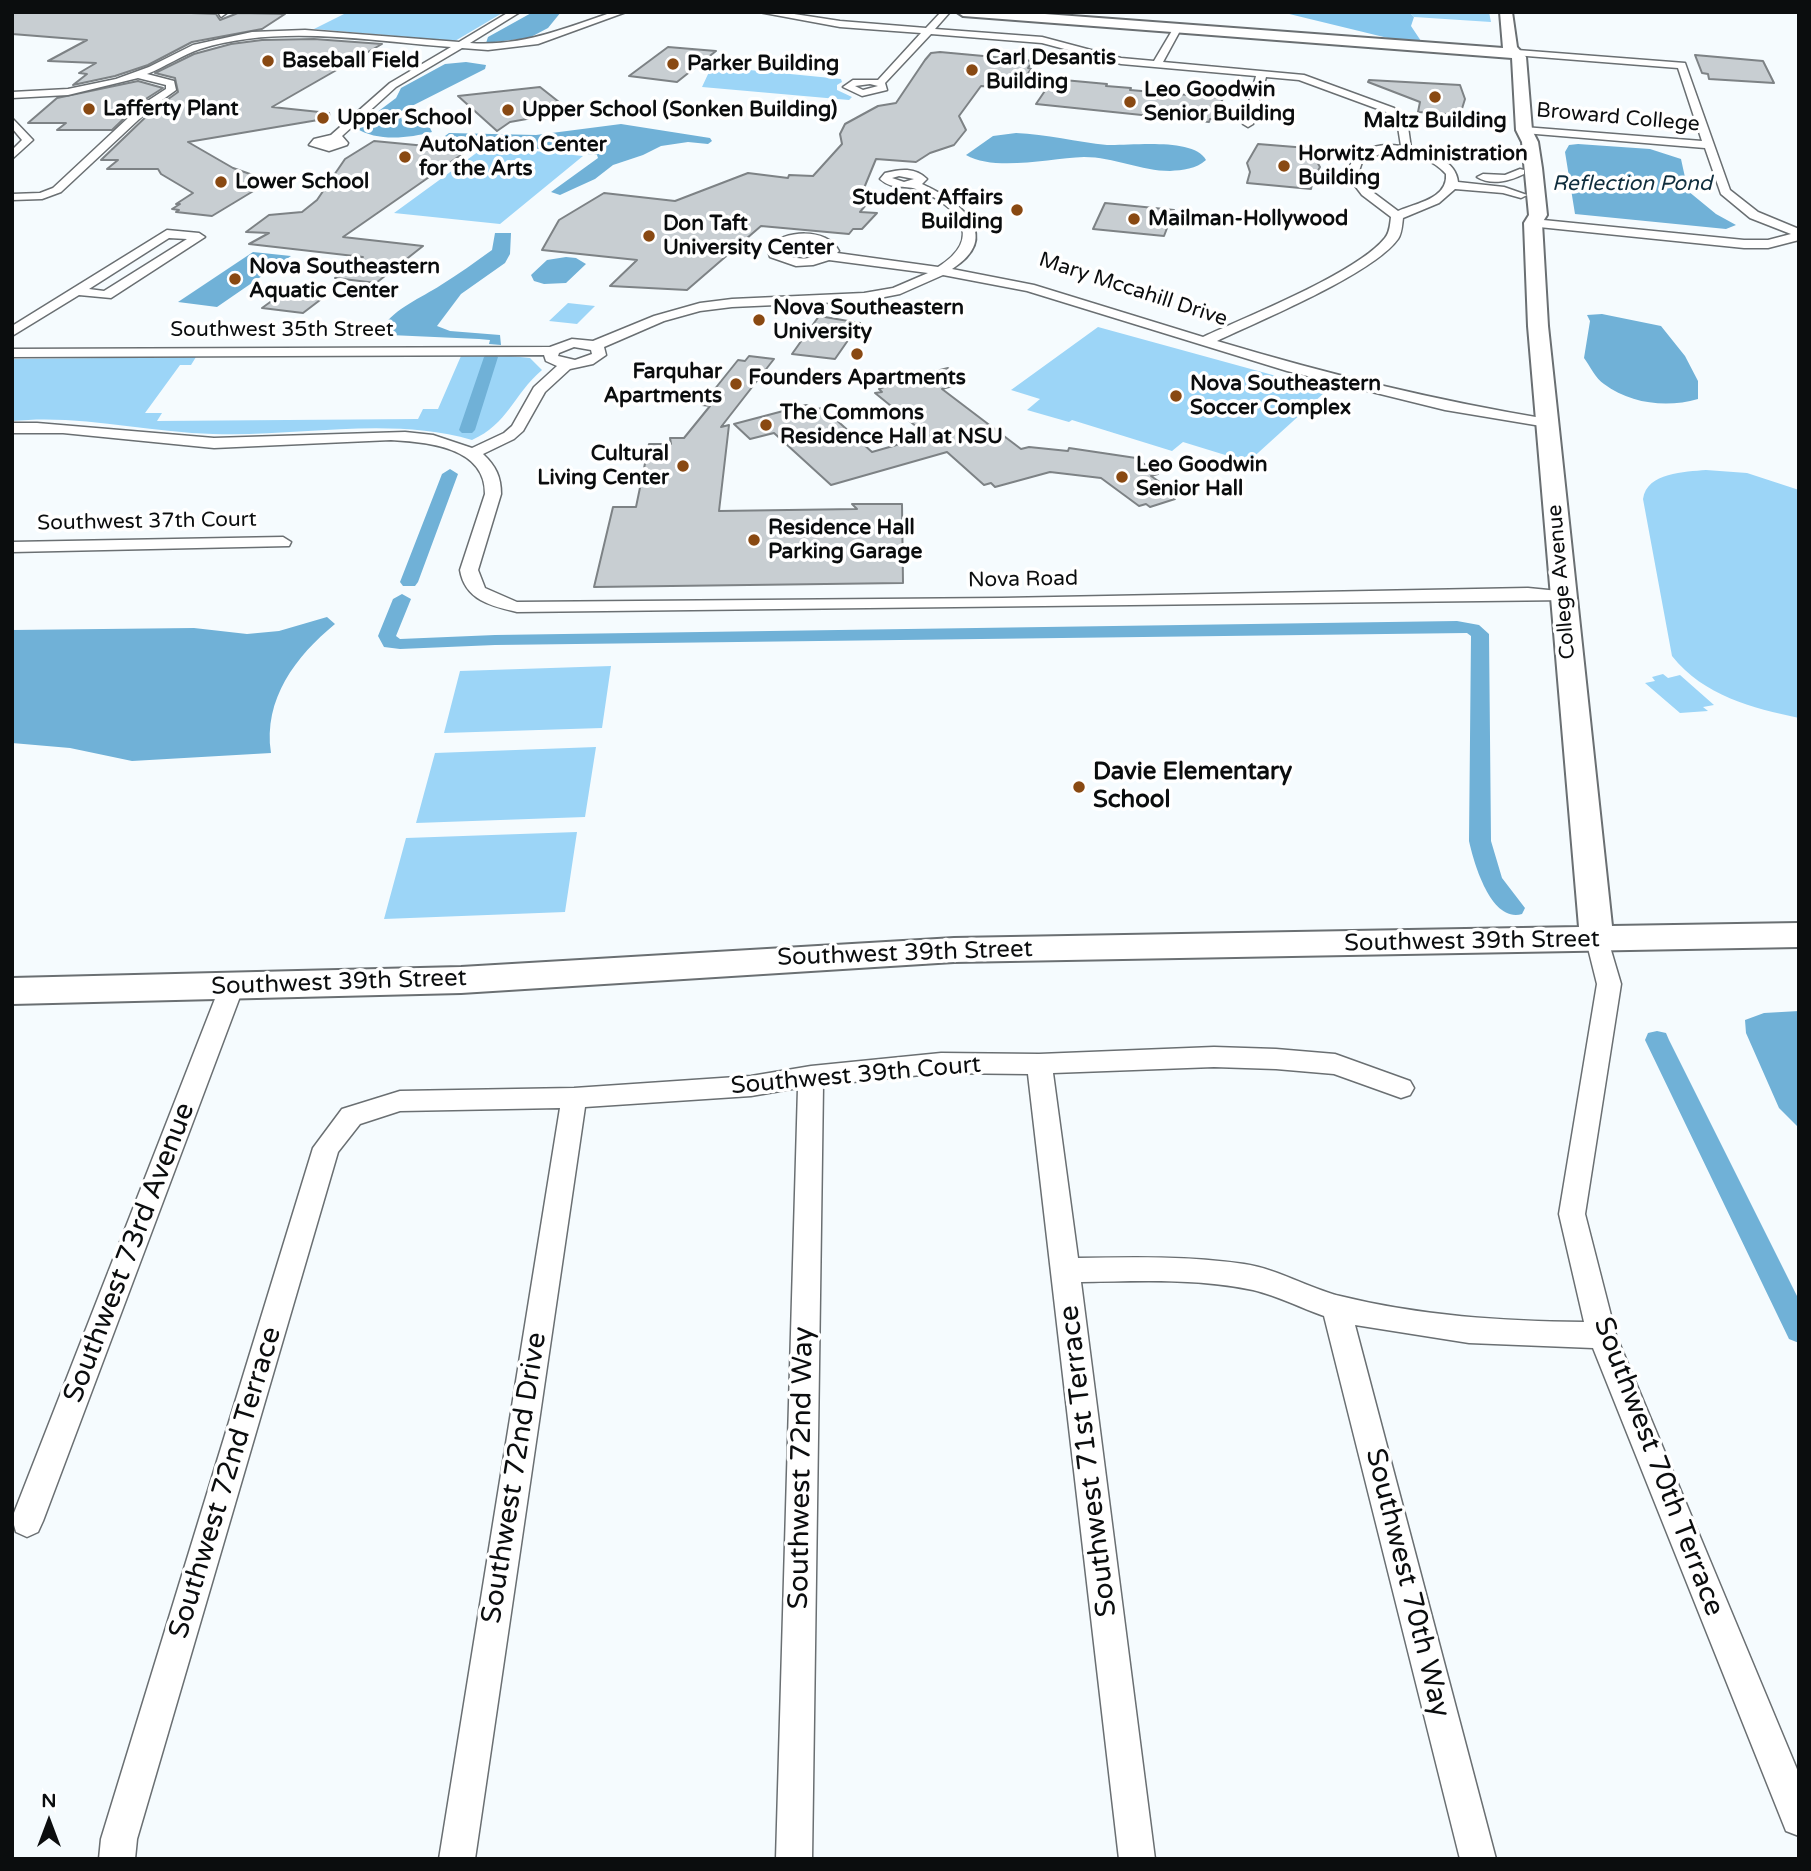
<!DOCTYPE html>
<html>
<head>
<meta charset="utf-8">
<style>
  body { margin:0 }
  #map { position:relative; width:1811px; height:1871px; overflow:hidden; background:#f5fbfe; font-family:"Varela Round",sans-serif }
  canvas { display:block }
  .frame { position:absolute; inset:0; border:14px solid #0b0d0e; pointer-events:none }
  .north { position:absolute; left:14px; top:1787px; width:70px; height:70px; -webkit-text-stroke:5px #fff; paint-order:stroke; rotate:0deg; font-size:19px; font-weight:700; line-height:28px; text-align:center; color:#0b0d0e }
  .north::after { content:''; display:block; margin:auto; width:24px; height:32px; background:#0b0d0e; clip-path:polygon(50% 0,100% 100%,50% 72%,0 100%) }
</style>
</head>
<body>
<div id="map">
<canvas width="1811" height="1871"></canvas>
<div class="frame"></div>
<div class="north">N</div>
</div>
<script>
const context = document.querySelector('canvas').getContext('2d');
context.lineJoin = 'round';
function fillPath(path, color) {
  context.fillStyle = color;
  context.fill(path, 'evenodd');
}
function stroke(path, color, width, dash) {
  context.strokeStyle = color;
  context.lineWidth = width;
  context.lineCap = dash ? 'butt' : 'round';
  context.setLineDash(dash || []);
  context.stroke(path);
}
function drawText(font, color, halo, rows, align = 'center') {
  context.font = font + ' "Varela Round",sans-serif';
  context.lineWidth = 7;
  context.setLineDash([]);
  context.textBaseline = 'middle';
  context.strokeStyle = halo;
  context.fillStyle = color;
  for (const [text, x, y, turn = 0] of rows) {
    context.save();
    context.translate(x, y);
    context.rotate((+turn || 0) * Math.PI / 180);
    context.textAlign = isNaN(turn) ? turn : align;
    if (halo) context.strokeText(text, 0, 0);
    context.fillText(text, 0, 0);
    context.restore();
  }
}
fillPath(new Path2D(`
  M 348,12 L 504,12 L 455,41 L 314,29 Z
  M 1409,12 L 1489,12 L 1491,22 L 1414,17 Z
  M 729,68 L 841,79 L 842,82 L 837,85 L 837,90 L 852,97 L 849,100 L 702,87 L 709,72 Z
  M 486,146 L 583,156 L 500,224 L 394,213 Z
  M 568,303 L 595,306 L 577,324 L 549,321 Z
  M 1098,327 L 1280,377 L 1324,393 L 1248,462 L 1183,442 L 1172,451 L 1072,420 L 1069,422 L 1027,410 L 1040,399 L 1011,390 Z
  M 501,355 L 530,358 L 542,370 C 513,395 508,424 472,440 C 388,416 299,437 213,434 C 146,432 79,414 12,421 L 12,359 L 196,357 L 191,365 L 180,365 L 145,413 L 162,413 L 157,421 L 418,419 L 423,409 L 438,409 L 461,356 Z
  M 1706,470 L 1747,473 L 1799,490 L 1799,718 C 1752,708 1704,696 1672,656 L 1643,499 C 1647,472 1685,472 1706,470 Z
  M 611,666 L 602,728 L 444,733 L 460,671 Z
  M 1663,674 L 1668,678 L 1680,675 L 1714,705 L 1703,707 L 1708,711 L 1680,713 L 1645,683 L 1655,681 L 1652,677 Z
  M 596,747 L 585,817 L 416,823 L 435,753 Z
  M 577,832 L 565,912 L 384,919 L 406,838 Z`), '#9cd5f7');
fillPath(new Path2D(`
  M 1281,12 L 1409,12 L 1414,17 L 1411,26 L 1421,41 L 1392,39 Z`), '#85c6ed');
fillPath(new Path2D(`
  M 533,12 L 561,12 L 548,28 L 529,38 L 486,43 L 488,37 Z
  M 466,62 L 486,65 L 485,69 L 400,112 L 402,121 L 430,128 L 432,132 C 409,138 377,142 356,128 L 396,98 L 401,88 L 445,64 Z
  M 621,124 L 710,138 L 712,141 L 708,144 L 688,142 L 661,146 L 643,155 L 613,165 L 595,179 L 573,189 L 560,195 L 551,192 L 598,158 L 597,155 L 441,139 L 449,133 L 536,135 Z
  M 1016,133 C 1046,134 1077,142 1107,145 C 1129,146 1194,137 1206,160 C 1196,169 1183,170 1170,171 C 1141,171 1114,157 1084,157 C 1050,158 996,172 966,155 L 993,136 Z
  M 1578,144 L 1650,149 L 1681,159 L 1688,191 L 1716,214 L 1736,225 L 1726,229 L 1575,214 L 1565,152 L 1569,145 Z
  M 495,233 L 511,233 L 510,254 L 505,263 L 461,294 L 437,326 L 450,331 L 500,335 L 501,345 L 489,344 L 490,340 L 479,339 L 390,335 L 382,328 C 395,308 421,298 441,285 C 459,274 475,262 492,250 Z
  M 253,252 L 291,256 L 217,307 L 178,302 Z
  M 566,257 L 576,258 L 586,264 L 566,283 L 544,284 L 534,281 L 531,275 L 547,260 Z
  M 1602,314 L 1661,326 L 1685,356 L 1698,381 L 1698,399 C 1667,408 1631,404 1604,384 C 1596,379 1590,366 1584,358 L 1590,321 L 1587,315 Z
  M 327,617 L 335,624 C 296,656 263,699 271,753 L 132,761 L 70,748 L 12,743 L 12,630 L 194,628 L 247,634 L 279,631 Z
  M 1799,1011 L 1799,1128 L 1779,1108 L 1746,1033 L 1745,1020 L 1764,1013 Z`), '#70b1d7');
fillPath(new Path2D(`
  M 491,353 L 498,357 L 475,430 L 472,433 L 462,433 L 459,430 L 484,357 Z
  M 450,469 L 458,474 L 418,582 L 415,586 L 403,586 L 400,582 L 442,474 Z
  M 402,594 L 411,599 L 396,636 L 400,639 L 495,635 L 1457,621 L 1479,625 L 1489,634 L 1491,841 L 1502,878 L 1525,908 L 1522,914 C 1491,923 1474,863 1469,841 L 1471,636 L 1467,633 L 495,645 L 400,649 L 384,647 L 378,636 L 393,599 Z
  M 1657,1031 L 1666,1033 L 1669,1040 L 1799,1300 L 1799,1343 L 1789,1339 L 1645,1040 L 1648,1033 Z`), '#70b1d7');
const building = new Path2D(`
  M 12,12 L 166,12 L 216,14 L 220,20 L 238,13 L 285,14 L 262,29 L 192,42 L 148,65 L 115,76 L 73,85 L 87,74 L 79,73 L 96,63 L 48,61 L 87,40 L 12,34 Z
  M 314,39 L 382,44 L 272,107 L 329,113 L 330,118 L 188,142 L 233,168 L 270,181 L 212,216 L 176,212 L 179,210 L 172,209 L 180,204 L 176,204 L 193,193 L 161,174 L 158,169 L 107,169 L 118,160 L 101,160 L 153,110 L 178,92 L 175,78 L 155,73 L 194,54 L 231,44 L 262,40 Z
  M 668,47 L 716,51 L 677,82 L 629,76 Z
  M 940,52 L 1027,60 L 1032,62 L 1028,68 L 1031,69 L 1017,89 L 981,86 L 959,116 L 966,130 L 954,145 L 930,153 L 916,162 L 876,159 L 862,193 L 875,194 L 860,212 L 877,213 L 862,229 L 853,229 L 849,234 L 761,226 L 687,290 L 610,286 L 637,260 L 542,250 L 559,220 L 604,193 L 675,201 L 748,173 L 788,178 L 789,175 L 813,176 L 842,144 L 840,134 L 845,124 L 878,106 L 896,103 L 925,60 L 931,53 Z
  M 1695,55 L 1763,61 L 1774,83 L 1709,79 L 1708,74 L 1702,73 Z
  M 1053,79 L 1107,84 L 1106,86 L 1131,88 L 1130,90 L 1223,98 L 1214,119 L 1210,119 L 1209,122 L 1036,104 Z
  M 1369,80 L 1460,85 L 1465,99 L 1460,115 L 1418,112 L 1420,102 L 1368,82 Z
  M 138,81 L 163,88 L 141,102 L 112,130 L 57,130 L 66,123 L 28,123 L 57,98 Z
  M 540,87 L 559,102 L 537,105 L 549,115 L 510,122 L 497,131 L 458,96 Z
  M 374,141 L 468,150 L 343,237 L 423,246 L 376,283 L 335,278 L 363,257 L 249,244 L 269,233 L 246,232 L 269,215 L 302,212 L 317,200 L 345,159 Z
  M 1258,144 L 1320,149 L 1317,162 L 1320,167 L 1313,179 L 1311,189 L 1247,183 L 1250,172 L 1247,163 Z
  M 1105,203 L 1174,210 L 1164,236 L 1093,229 Z
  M 284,292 L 324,297 L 303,313 L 262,308 Z
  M 819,316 L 860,323 L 835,359 L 792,354 Z
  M 749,356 L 774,359 L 721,427 L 729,425 L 719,511 L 857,509 L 852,504 L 902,504 L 903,583 L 594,587 L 613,507 L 636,507 L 649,444 L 671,444 L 670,438 L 684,438 L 710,406 L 702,405 L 738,360 L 745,361 Z
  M 948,368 L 967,382 L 942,389 L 1021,449 L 1029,447 L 1068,451 L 1069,448 L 1136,458 L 1158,474 L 1151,476 L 1177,494 L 1171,496 L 1175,499 L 1150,507 L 1146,504 L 1139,506 L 1101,478 L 1050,472 L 995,487 L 991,483 L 984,485 L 947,452 L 831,485 L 774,433 L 750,439 L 734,424 L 806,405 L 817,409 L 823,408 L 872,452 L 928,436 L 875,393 L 882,392 L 879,389 L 884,387 L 881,385 Z`);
fillPath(building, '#c8ced2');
stroke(building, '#7d8285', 2);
const street = new Path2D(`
  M 218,12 L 228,12 L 221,17 Z
  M 509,12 L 520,12 L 470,43 C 521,47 566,28 613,12 L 626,12 L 538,44 L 488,50 L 462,48 L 396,87 L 342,136 L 348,143 L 347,145 L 329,151 L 309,145 L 314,139 L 331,135 L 390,83 L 451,47 C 369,41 280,24 200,49 C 182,55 165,67 147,74 L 174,81 L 176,90 L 151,108 L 61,192 L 42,199 L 12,200 L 12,194 L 40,193 L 53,188 L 143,104 L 166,89 L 166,85 L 138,78 L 68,95 L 12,98 L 12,92 L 68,89 L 116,79 L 149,67 L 193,45 L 252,32 L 305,30 L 459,42 Z
  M 759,12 L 781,12 L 840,21 L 926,28 L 941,12 L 950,12 L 935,29 L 1042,37 L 1121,58 L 1154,61 L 1173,29 L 1177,26 L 1181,29 L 1163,62 L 1304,75 L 1394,108 L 1408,127 L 1411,148 C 1430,153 1456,160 1458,182 L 1504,187 L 1527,195 L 1521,198 L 1503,193 L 1455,189 L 1439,203 L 1403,218 C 1402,225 1402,233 1398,239 C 1373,274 1259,321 1217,341 C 1327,374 1433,400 1547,419 L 1554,423 L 1547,427 L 1445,410 L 1287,371 L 1027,291 L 943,275 L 900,294 L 864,301 L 732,307 L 700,311 L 664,321 L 604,347 L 606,355 L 593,364 L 570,369 L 545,392 L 523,431 L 514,439 L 483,454 C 496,466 501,477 501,494 L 478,570 L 485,588 L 517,602 L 1002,598 L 1528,588 L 1569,592 L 1572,596 L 1569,600 L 517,612 C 491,606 465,600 460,570 L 485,494 C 486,447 427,442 391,440 L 214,448 L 63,433 L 12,433 L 12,423 L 37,423 L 214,438 L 405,432 L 433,435 L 472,448 L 504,433 L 512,426 L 534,387 L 557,366 L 546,361 L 544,355 L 12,357 L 12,349 L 550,347 L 572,339 L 593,341 L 654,316 L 700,303 L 732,299 L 864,293 L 893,288 L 928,273 L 829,260 L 813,265 L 796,266 L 770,257 L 767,247 C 784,230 827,227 839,251 L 837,253 L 938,267 C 986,237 957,205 916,189 C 904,185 892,190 880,179 L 885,173 C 900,169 915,167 927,179 L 922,184 C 960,201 1004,236 952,269 L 1034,285 L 1203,337 C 1248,316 1357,273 1385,238 C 1390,232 1390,224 1391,217 L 1362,195 L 1346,174 C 1355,150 1375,142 1401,146 L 1398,127 L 1386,112 L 1299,80 L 1266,77 L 1253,124 L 1248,127 L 1243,124 L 1256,76 L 1121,64 L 1042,43 L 931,34 L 885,83 L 887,90 L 862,96 L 843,87 L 853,80 L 878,80 L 921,33 L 840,27 ZM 870,84 L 878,86 L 863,90 L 855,86 ZM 1387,151 C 1408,152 1432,158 1446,174 C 1448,199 1416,203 1398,211 L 1370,190 L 1358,174 L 1362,162 ZM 899,176 L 914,179 L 904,182 L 892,178 ZM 800,242 L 817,243 L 826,250 C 812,261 795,261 780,252 L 779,248 ZM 574,347 L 591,350 L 592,354 L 575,360 L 558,356 L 559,353 Z
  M 1517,50 L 1685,63 L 1730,190 L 1758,212 L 1799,229 L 1799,240 L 1768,248 L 1744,248 L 1529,226 L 1527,223 L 1533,219 L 1744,240 L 1768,240 L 1791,234 L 1750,218 L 1721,194 L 1705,148 L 1524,133 L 1519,130 L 1524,127 L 1702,141 L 1678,68 L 1514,55 L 1512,53 Z
  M 12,118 L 33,140 L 12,159 L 12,150 L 22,140 L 12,128 Z
  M 1520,169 L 1524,170 L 1524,174 C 1510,181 1491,186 1477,177 L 1483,174 L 1505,175 Z
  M 167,230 L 199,233 L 205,237 L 111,298 L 79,295 L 12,336 L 12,326 ZM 169,238 L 187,239 L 104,291 L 89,289 Z
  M 283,537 L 291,542 L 289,546 L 12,552 L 12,542 Z
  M 1597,932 L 1605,934 L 1608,940 L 1621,984 L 1585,1214 L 1616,1335 L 1799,1774 L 1799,1836 L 1786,1831 L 1593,1348 L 1469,1343 L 1355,1325 L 1496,1859 L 1460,1859 L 1324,1316 C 1301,1308 1278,1296 1253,1290 C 1198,1278 1137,1281 1081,1282 L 1155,1859 L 1119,1859 L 1028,1074 L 941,1073 L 823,1085 L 812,1859 L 776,1859 L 798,1088 L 751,1096 L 585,1107 L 475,1859 L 439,1859 L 560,1108 L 400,1111 L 360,1124 L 338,1152 L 137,1839 L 135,1859 L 99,1859 L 101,1839 L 313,1148 L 342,1109 L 400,1091 L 574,1088 L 751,1076 L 811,1066 L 941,1053 L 1039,1054 L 1214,1047 L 1276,1049 L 1335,1054 L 1410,1081 L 1414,1088 L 1410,1095 L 1401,1098 L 1334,1074 L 1276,1069 L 1214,1067 L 1053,1073 L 1078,1258 C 1133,1257 1190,1256 1244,1264 C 1278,1269 1308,1288 1340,1296 C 1420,1316 1503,1321 1584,1322 L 1559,1214 L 1597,984 L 1586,940 L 1589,934 Z
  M 232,977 L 240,980 L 244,986 L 43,1521 L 38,1532 L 27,1537 L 16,1532 L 12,1518 L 220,986 L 224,980 Z`);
const secondary = new Path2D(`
  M 957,12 L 1018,12 L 1503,48 L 1500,12 L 1512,12 L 1517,47 L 1526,57 L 1532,130 L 1538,142 L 1542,168 L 1547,215 L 1542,223 L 1548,326 L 1612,926 L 1799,923 L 1799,947 L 954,962 L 461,993 L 12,1004 L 12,978 L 461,967 L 954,938 L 1579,927 L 1528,326 L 1524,223 L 1529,215 L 1522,142 L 1516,130 L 1512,58 L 963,16 Z`);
stroke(street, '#6a6f72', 3);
stroke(secondary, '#6a6f72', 4);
fillPath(street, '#fff');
fillPath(secondary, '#fff');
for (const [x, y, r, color] of [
  [268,61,7,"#894912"],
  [673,64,7,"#894912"],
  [972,70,7,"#894912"],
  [1435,97,7,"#894912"],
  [1130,102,7,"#894912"],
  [89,109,7,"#894912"],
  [508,110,7,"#894912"],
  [323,118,7,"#894912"],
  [405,157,7,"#894912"],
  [1284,166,7,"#894912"],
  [221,182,7,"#894912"],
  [1017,210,7,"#894912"],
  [1134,219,7,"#894912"],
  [649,236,7,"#894912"],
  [235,279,7,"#894912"],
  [759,320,7,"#894912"],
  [857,354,7,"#894912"],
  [736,384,7,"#894912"],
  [1176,396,7,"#894912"],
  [766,425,7,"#894912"],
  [683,466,7,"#894912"],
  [1122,477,7,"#894912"],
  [754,540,7,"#894912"],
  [1079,787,7,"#894912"]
]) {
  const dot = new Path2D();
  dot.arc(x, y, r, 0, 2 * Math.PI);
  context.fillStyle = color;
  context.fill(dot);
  stroke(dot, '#fff', 2.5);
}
drawText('bold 21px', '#0b0d0e', '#fff', [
  ["Carl Desantis",986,58],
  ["Building",986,82],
  ["Baseball Field",282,61],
  ["Parker Building",687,64],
  ["Leo Goodwin",1144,90],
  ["Senior Building",1144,114],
  ["Lafferty Plant",103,109],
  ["Upper School (Sonken Building)",522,110],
  ["Upper School",337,118],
  ["Maltz Building",1435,121,"center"],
  ["AutoNation Center",419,145],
  ["for the Arts",419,169],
  ["Horwitz Administration",1298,154],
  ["Building",1298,178],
  ["Lower School",235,182],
  ["Student Affairs",1003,198,"right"],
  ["Building",1003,222,"right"],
  ["Mailman-Hollywood",1148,219],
  ["Don Taft",663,224],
  ["University Center",663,248],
  ["Nova Southeastern",249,267],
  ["Aquatic Center",249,291],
  ["Nova Southeastern",773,308],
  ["University",773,332],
  ["Farquhar",722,372,"right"],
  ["Apartments",722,396,"right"],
  ["Founders Apartments",857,378,"center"],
  ["Nova Southeastern",1190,384],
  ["Soccer Complex",1190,408],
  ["The Commons",780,413],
  ["Residence Hall at NSU",780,437],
  ["Cultural",669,454,"right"],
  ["Living Center",669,478,"right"],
  ["Leo Goodwin",1136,465],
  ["Senior Hall",1136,489],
  ["Residence Hall",768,528],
  ["Parking Garage",768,552]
], 'left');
drawText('21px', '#0b0d0e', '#fff', [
  ["Broward College",1618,118,5],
  ["Mary Mccahill Drive",1133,290,18],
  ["Southwest 35th Street",282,330],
  ["Southwest 37th Court",147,522,-1],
  ["Nova Road",1023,580,-1],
  ["College Avenue",1562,582,-95]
]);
drawText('italic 21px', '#0f2d3d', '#fff', [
  ["Reflection Pond",1632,184]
]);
drawText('bold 24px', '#0b0d0e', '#fff', [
  ["Davie Elementary",1093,773],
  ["School",1093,801]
], 'left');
drawText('24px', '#0b0d0e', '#fff', [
  ["Southwest 39th Street",1472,942,-1],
  ["Southwest 39th Street",905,954,-2],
  ["Southwest 39th Street",339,983,-2],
  ["Southwest 39th Court",856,1076,-5]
]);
drawText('28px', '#0b0d0e', '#fff', [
  ["Southwest 73rd Avenue",130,1253,-69],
  ["Southwest 71st Terrace",1089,1461,-97],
  ["Southwest 70th Terrace",1658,1467,69],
  ["Southwest 72nd Way",802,1468,-89],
  ["Southwest 72nd Drive",515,1478,-81],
  ["Southwest 72nd Terrace",226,1483,-73],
  ["Southwest 70th Way",1407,1583,76]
]);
</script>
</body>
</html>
